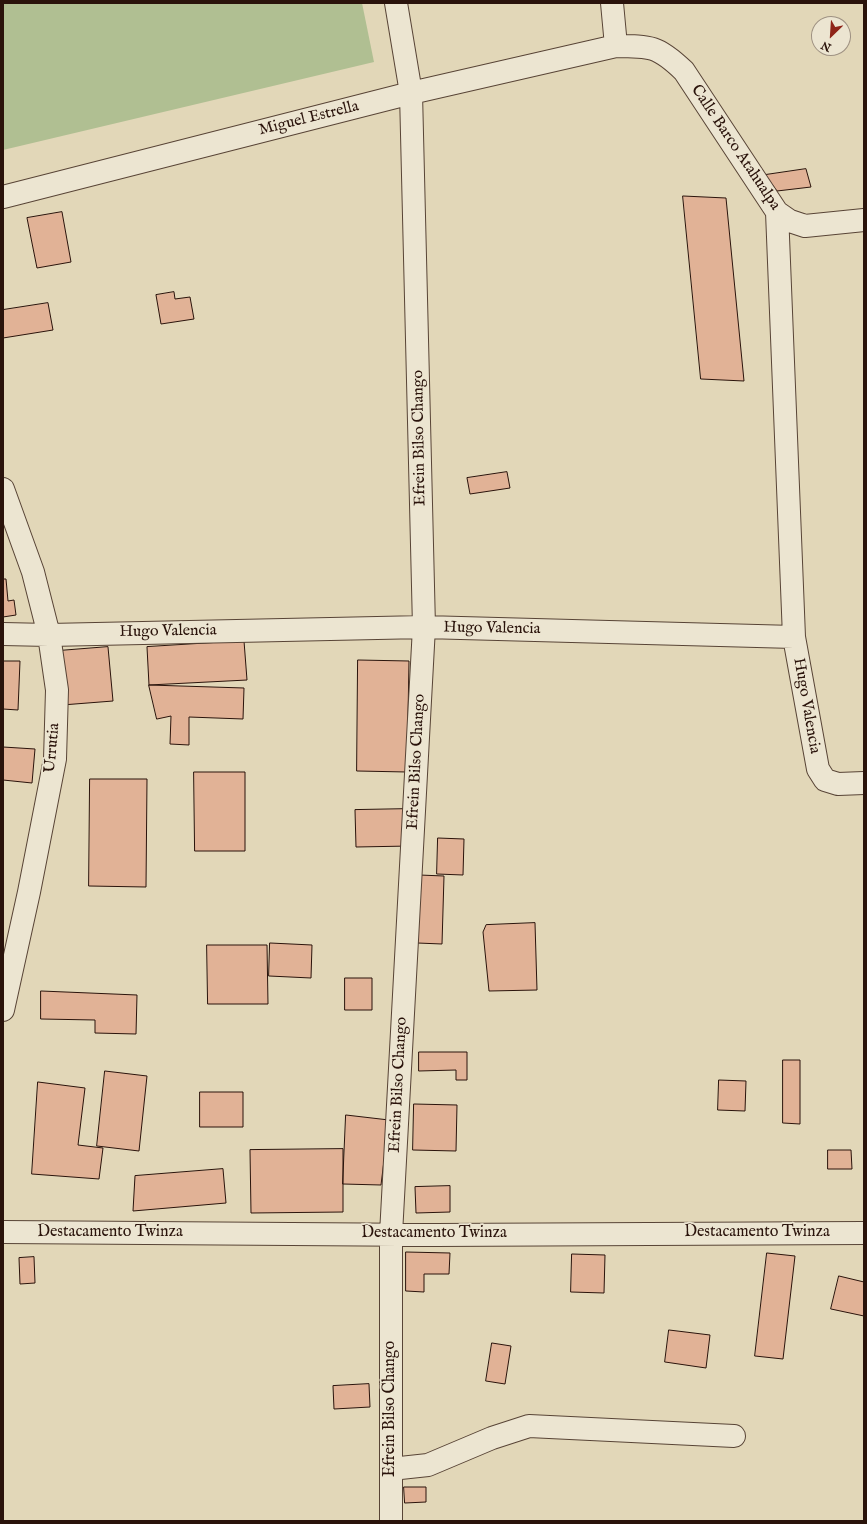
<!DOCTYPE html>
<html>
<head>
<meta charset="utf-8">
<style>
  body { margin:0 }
  #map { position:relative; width:867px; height:1524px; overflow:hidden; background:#e2d7b8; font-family:"IM FELL English",serif }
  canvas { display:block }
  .frame { position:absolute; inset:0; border:4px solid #2a130b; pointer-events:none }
  .north { position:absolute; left:811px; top:16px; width:40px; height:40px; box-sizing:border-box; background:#ece5d1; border:1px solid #9e9182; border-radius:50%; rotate:205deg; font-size:11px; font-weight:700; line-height:16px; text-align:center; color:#2a130b }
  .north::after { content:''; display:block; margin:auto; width:14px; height:18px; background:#8f2418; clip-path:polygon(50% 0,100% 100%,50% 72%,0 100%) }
</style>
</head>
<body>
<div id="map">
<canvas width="867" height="1524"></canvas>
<div class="frame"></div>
<div class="north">N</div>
</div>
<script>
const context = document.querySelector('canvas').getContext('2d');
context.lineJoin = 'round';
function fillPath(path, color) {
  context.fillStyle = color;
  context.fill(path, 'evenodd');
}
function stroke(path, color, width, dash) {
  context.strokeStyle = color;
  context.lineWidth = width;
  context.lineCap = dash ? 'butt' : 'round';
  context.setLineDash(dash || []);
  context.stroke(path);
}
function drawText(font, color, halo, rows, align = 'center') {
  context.font = font + ' "IM FELL English",serif';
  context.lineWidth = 3.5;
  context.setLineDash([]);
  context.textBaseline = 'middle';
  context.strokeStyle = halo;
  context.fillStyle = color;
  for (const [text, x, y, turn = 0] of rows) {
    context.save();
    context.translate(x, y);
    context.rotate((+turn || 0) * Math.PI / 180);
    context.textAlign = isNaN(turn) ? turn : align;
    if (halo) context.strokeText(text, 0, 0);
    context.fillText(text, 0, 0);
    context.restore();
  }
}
fillPath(new Path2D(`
  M 3,3 L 362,3 L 374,62 L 3,150 Z`), '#b0bf92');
const building = new Path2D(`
  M 806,169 L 811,187 L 777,191 L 765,175 Z
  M 683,196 L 726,198 L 744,381 L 701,379 Z
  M 62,212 L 71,262 L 37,268 L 27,218 Z
  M 174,292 L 175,299 L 190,297 L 194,319 L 161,324 L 156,295 Z
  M 48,303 L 53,330 L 3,338 L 3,310 Z
  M 507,472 L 510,488 L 470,494 L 467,478 Z
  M 3,579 L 6,579 L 8,601 L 14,600 L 16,615 L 3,617 Z
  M 244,641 L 247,680 L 149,685 L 147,647 Z
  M 108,647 L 113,701 L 62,705 L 58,651 Z
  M 358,660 L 409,661 L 407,772 L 357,771 Z
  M 3,661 L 20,661 L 18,710 L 3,709 Z
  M 149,685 L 244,688 L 243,719 L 189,717 L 189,745 L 170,744 L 171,716 L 157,719 Z
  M 3,747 L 35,749 L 32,783 L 3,780 Z
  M 194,772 L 245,772 L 245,851 L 195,851 Z
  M 90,779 L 147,779 L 146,887 L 89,886 Z
  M 409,809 L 410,846 L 356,847 L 355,810 Z
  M 438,838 L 464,839 L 463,875 L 437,874 Z
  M 419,875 L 444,876 L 442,944 L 417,943 Z
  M 535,923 L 537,990 L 489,991 L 483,932 L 486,925 Z
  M 270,943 L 312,945 L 311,978 L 269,976 Z
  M 207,945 L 267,945 L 268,1004 L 208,1004 Z
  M 345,978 L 372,978 L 372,1010 L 345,1010 Z
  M 41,991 L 137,995 L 136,1034 L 95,1033 L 95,1020 L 41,1019 Z
  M 419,1052 L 467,1052 L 467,1080 L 456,1080 L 456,1070 L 419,1071 Z
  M 783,1060 L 800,1060 L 800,1124 L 783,1123 Z
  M 105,1071 L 147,1076 L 139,1151 L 97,1146 Z
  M 719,1080 L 746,1081 L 745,1111 L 718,1110 Z
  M 38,1082 L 85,1088 L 78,1145 L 103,1148 L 99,1179 L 32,1174 Z
  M 200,1092 L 243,1092 L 243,1127 L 200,1127 Z
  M 414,1104 L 457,1105 L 456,1151 L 413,1150 Z
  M 346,1115 L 389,1120 L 381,1185 L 343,1184 Z
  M 343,1149 L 343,1212 L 251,1213 L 250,1150 Z
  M 828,1150 L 851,1150 L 852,1169 L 828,1169 Z
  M 223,1169 L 226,1203 L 133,1211 L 135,1176 Z
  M 450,1186 L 450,1212 L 416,1213 L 415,1187 Z
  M 406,1252 L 450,1253 L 449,1274 L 424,1274 L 424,1292 L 406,1291 Z
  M 767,1253 L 795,1256 L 783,1359 L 755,1356 Z
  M 572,1254 L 605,1255 L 604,1293 L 571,1292 Z
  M 34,1257 L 35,1283 L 20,1284 L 19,1258 Z
  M 839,1276 L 864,1282 L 864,1316 L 831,1309 Z
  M 669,1330 L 710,1335 L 706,1368 L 665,1362 Z
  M 492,1343 L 511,1346 L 505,1384 L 486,1381 Z
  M 369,1384 L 370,1407 L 334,1409 L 333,1386 Z
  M 404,1487 L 426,1487 L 426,1502 L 405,1503 Z`);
fillPath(building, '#e1b296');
stroke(building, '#2a130b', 1);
const minor = new Path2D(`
  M 612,3 L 616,46
  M 3,197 L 411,93 L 616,46 C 651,46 658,46 684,71 L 777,212 L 790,221 L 805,226 L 864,220
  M 777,212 L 794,637
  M 3,489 L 33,572 L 49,635 L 57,690 L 55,759 L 29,892 L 3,1010
  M 3,634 L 49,635 L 424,627 L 794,637 L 818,769 L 825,780 L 838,784 L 864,783
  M 3,1232 L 435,1235 L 864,1233
  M 391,1469 L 428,1465 L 492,1438 L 529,1426 L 734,1436
  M 391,1521 L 391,1234 L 424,627 L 411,93 L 396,3`);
stroke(minor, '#584436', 24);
stroke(minor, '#ece5d1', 22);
drawText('16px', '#2a130b', '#ece5d1', [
  ["Miguel Estrella",309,119,-14],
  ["Calle Barco Atahualpa",735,148,56],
  ["Efrein Bilso Chango",420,438,-91],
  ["Hugo Valencia",492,629,1],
  ["Hugo Valencia",168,632,-1],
  ["Hugo Valencia",806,706,80],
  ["Urrutia",53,748,-85],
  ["Efrein Bilso Chango",417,762,-87],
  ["Efrein Bilso Chango",399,1085,-87],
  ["Destacamento Twinza",110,1233],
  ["Destacamento Twinza",757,1233],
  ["Destacamento Twinza",434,1234],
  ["Efrein Bilso Chango",391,1409,-90]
]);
</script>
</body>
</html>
